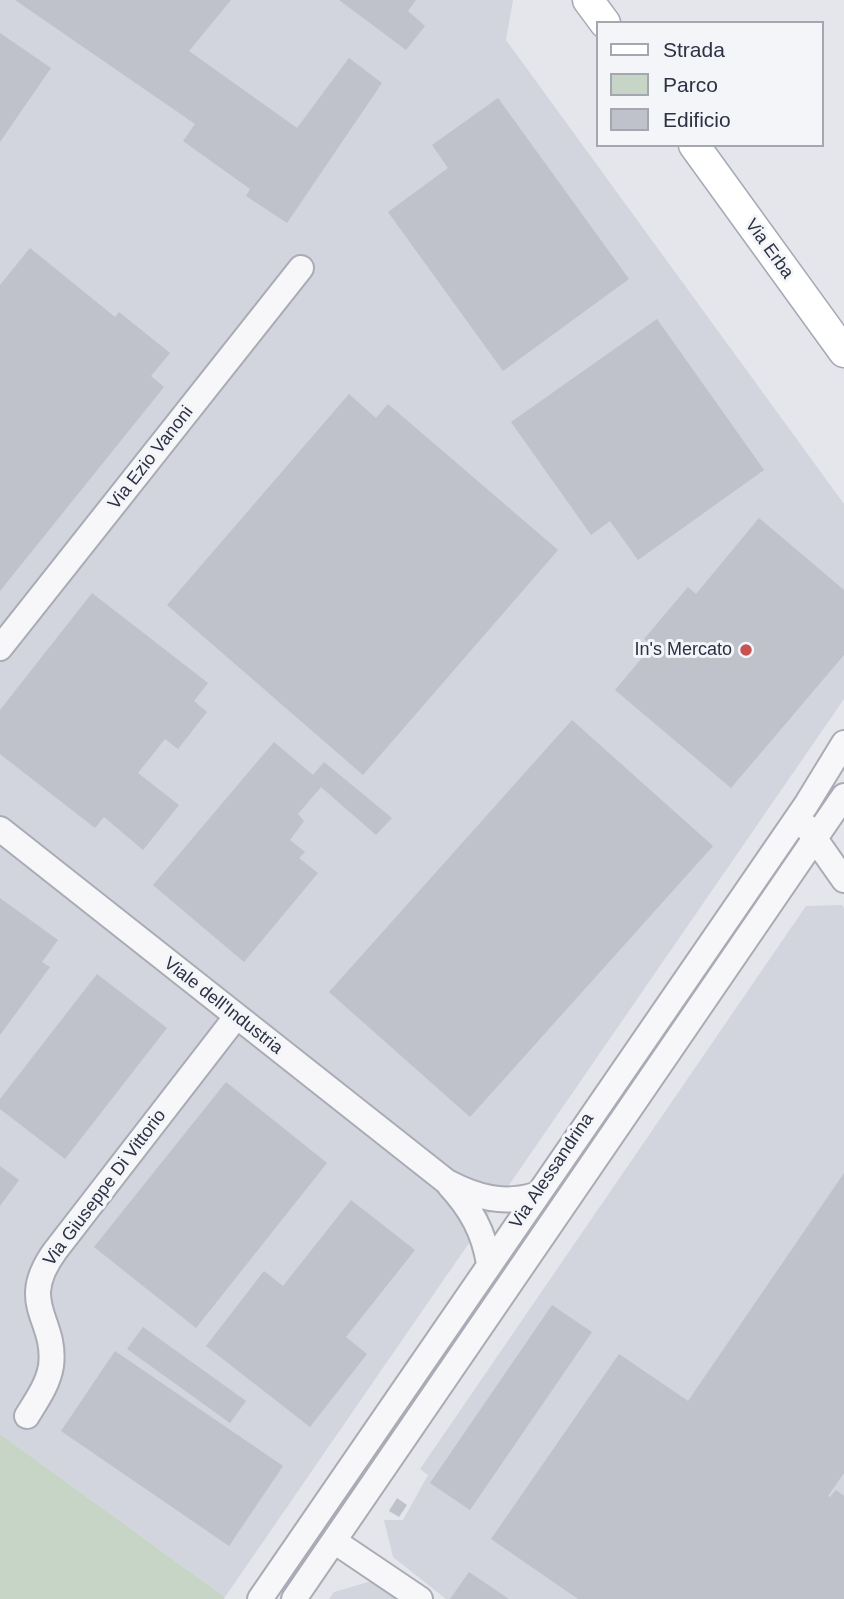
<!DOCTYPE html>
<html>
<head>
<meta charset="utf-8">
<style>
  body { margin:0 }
  #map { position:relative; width:844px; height:1599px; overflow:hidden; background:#e4e6eb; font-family:Arial,sans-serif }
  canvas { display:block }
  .legend { position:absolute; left:596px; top:21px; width:228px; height:126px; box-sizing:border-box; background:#f4f5f9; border:2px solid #a4a7b0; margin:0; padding:9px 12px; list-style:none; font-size:21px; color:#2c3143 }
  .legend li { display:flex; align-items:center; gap:14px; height:35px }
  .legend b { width:35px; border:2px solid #a4a7b0 }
</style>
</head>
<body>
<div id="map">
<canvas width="844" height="1599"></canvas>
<ul class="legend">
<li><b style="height:9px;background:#fff"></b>Strada</li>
<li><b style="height:19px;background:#c7d5c6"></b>Parco</li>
<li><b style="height:19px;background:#bfc1cb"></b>Edificio</li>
</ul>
</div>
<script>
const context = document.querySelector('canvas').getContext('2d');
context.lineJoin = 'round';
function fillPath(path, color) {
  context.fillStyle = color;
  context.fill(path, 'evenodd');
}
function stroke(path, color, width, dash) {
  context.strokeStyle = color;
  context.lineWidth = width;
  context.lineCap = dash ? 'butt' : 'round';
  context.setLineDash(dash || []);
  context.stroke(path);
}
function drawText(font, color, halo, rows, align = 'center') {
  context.font = font + ' Arial,sans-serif';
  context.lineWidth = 6;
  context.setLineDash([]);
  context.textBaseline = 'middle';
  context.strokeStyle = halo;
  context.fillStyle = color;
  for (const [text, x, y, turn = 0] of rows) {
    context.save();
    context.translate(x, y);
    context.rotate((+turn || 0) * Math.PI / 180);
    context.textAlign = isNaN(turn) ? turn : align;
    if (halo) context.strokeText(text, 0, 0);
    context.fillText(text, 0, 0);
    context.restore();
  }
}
fillPath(new Path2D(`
  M 0,0 L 513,0 L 506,40 L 844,504 L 844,699 L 225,1597 L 0,1434 Z
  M 842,905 L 844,908 L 844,1599 L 446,1599 L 393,1557 L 384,1520 L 403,1520 L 428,1475 L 420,1469 L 806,906 Z
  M 375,1580 L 402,1599 L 329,1599 L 334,1592 Z`), '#d2d5dd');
fillPath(new Path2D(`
  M 0,1434 L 225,1597 L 224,1599 L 0,1599 Z`), '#c7d5c6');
fillPath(new Path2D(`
  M 15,0 L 231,0 L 189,51 L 297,128 L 349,58 L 382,83 L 287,223 L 246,196 L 250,189 L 183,141 L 195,124 Z
  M 339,0 L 416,0 L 408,11 L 425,26 L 406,50 Z
  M 0,33 L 51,68 L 0,142 Z
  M 498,98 L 629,279 L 503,371 L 388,212 L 448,168 L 432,145 Z
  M 30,248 L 115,317 L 119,312 L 170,353 L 151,376 L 164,387 L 0,591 L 0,285 Z
  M 657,319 L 764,470 L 638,560 L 610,521 L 591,535 L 511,422 Z
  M 349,394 L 376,418 L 388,404 L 558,550 L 363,775 L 167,605 Z
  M 759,518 L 844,590 L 844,655 L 731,788 L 615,690 L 652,646 L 644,639 L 688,587 L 696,594 Z
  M 92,593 L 208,683 L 194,701 L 207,712 L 178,749 L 165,739 L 138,773 L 179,805 L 143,850 L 104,817 L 95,828 L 0,754 L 0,710 Z
  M 572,720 L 713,846 L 470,1117 L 329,992 Z
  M 274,742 L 313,775 L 324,762 L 392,818 L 376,835 L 321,787 L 298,814 L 304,821 L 290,840 L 305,852 L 299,858 L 318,873 L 244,962 L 153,885 Z
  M 0,898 L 58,940 L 42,962 L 50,967 L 0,1035 Z
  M 97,974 L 167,1028 L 65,1159 L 0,1109 L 0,1099 Z
  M 226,1082 L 327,1163 L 196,1328 L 94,1247 Z
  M 0,1166 L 19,1180 L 0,1206 Z
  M 844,1173 L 844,1473 L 828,1496 L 830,1497 L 836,1490 L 844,1496 L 844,1599 L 578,1599 L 491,1539 L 619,1354 L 688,1401 Z
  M 351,1200 L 415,1250 L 346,1337 L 367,1354 L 310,1427 L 206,1346 L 264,1271 L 283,1286 Z
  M 552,1305 L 592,1332 L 470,1510 L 430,1483 Z
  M 143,1327 L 246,1401 L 230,1423 L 127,1349 Z
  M 115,1351 L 283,1466 L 229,1546 L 61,1431 Z
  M 397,1498 L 407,1505 L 399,1517 L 389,1511 Z
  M 469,1572 L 509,1599 L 450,1599 Z`), '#bfc1cb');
const minor = new Path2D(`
  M 0,648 L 301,268
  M 806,826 L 844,880
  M 0,829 L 447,1182 C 476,1197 503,1205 535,1195
  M 449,1185 C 471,1209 484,1232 489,1264
  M 27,1416 C 36,1401 48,1385 51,1366 C 57,1318 16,1305 55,1251 L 236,1017
  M 334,1541 L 420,1599
  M 260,1599 L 806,805 L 844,743
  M 294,1599 L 844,796`);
const major = new Path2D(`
  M 588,0 L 605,23
  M 694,145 L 844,352`);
stroke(minor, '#a9acb5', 28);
stroke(major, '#a4a9b6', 33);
stroke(minor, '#f7f7fa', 24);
stroke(major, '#fff', 30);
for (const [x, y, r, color] of [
  [746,650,7,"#c85152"]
]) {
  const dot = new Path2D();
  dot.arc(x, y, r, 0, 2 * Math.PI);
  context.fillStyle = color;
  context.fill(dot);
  stroke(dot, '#f4f5f9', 2.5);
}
drawText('18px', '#2c3143', '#f4f5f9', [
  ["Via Erba",769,249,54],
  ["Via Ezio Vanoni",151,458,-52],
  ["Viale dell'Industria",223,1006,38],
  ["Via Alessandrina",552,1171,-56],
  ["Via Giuseppe Di Vittorio",105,1188,-53]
]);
drawText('18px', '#2c3143', '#f4f5f9', [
  ["In's Mercato",732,650]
], 'right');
</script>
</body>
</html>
